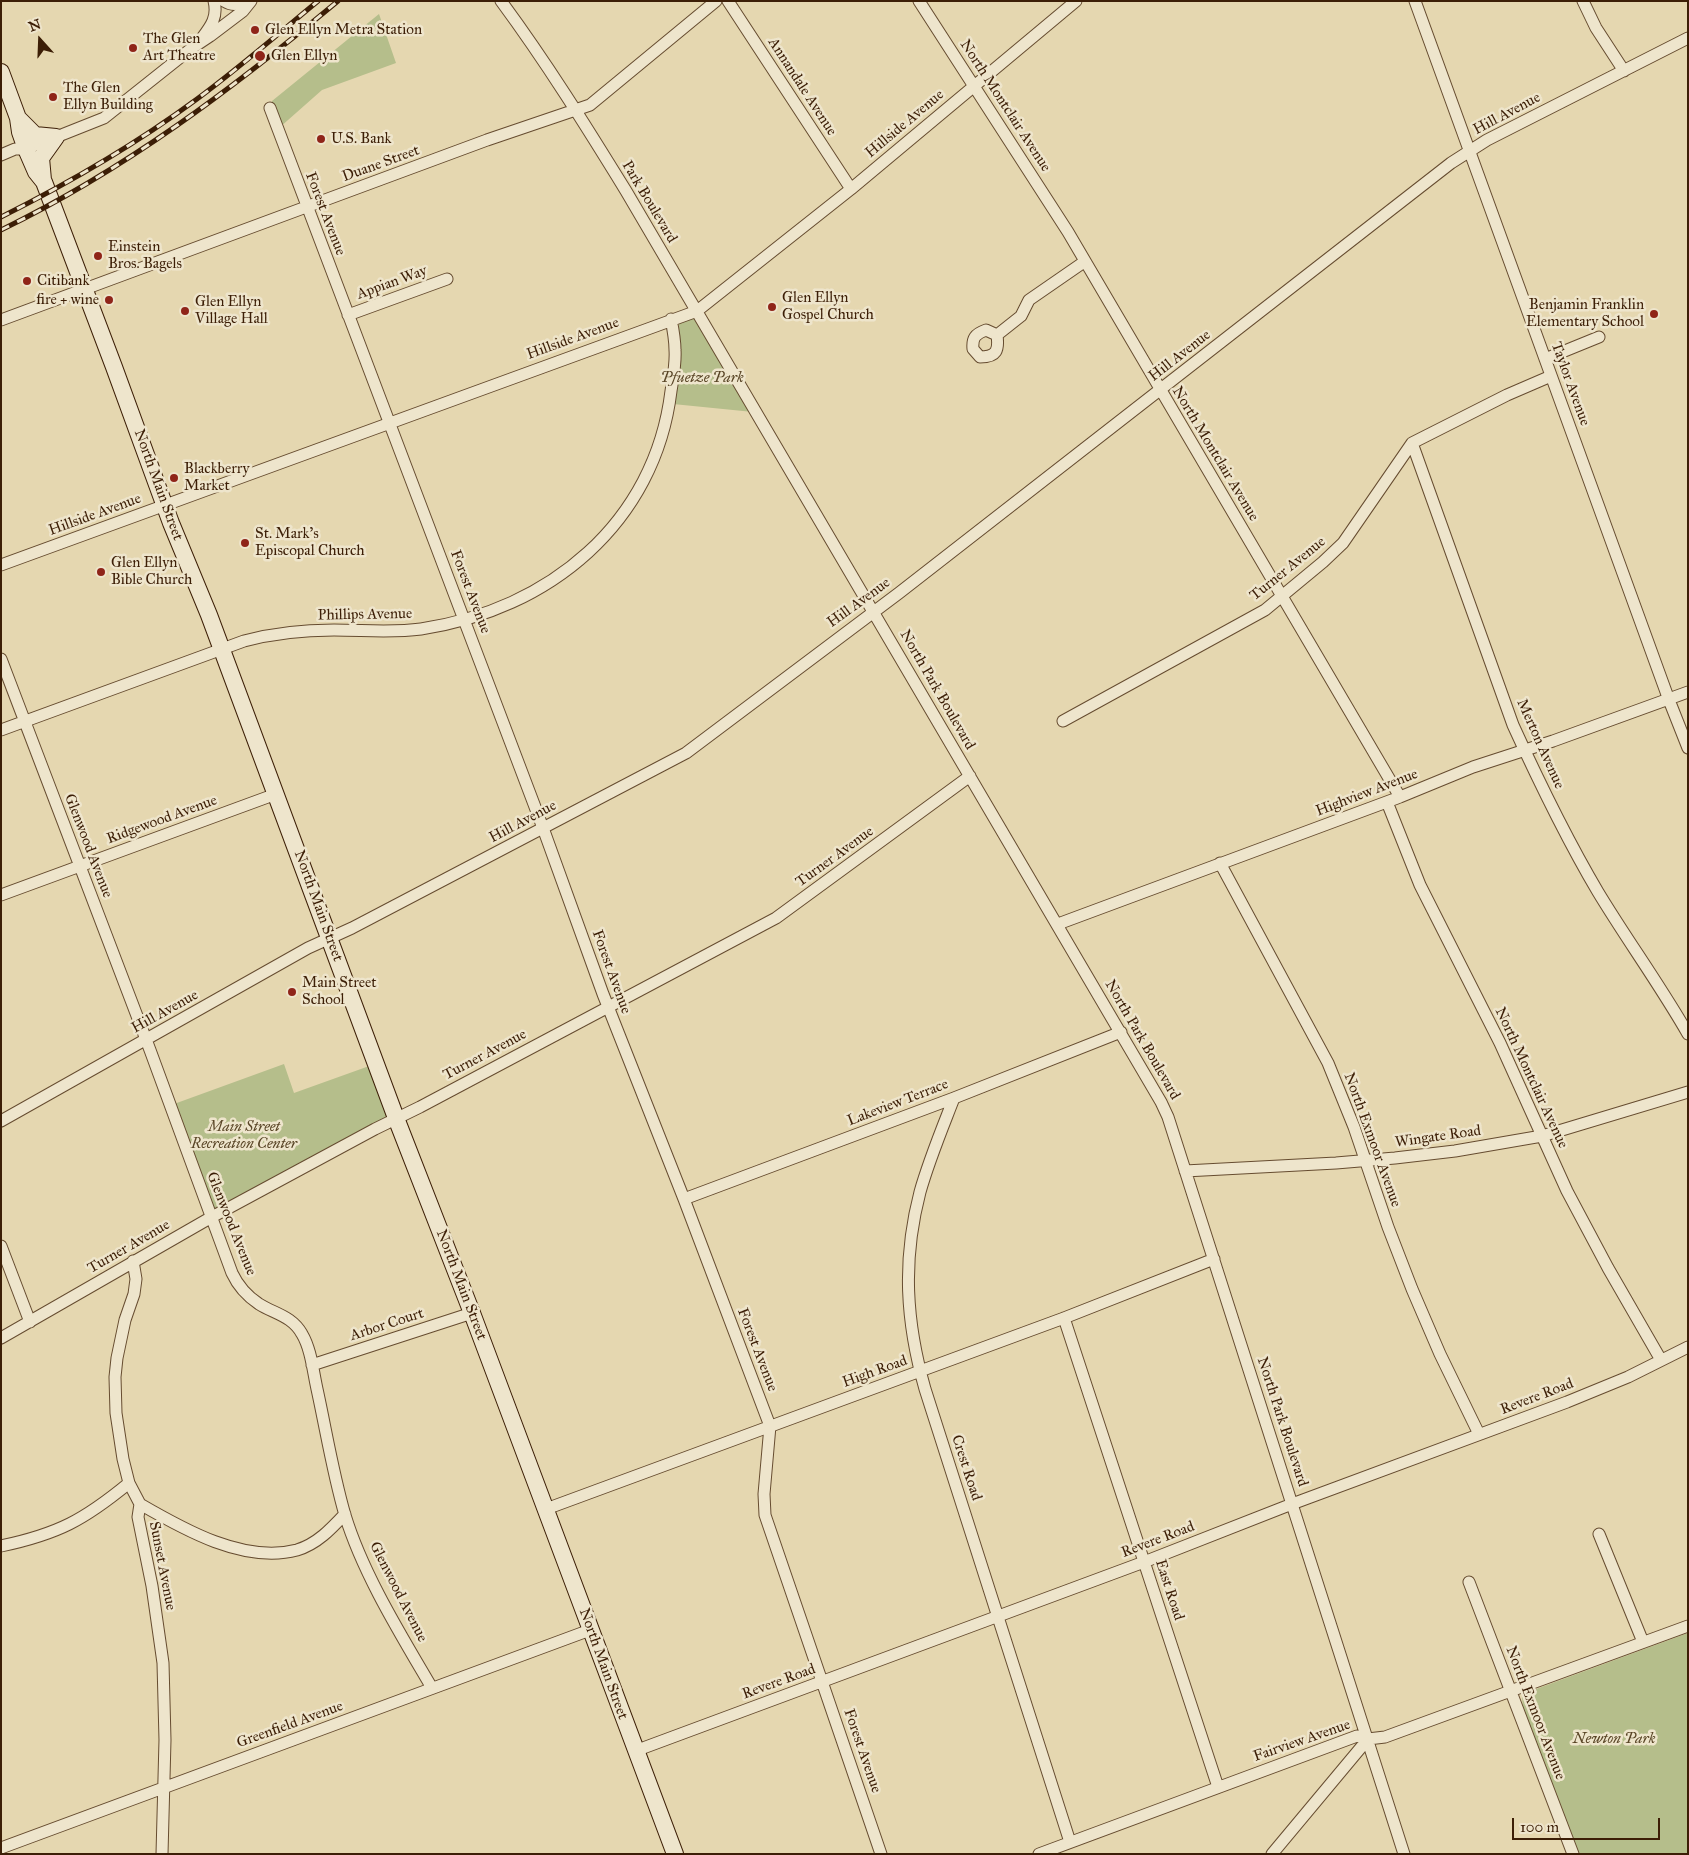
<!DOCTYPE html>
<html>
<head>
<meta charset="utf-8">
<style>
  body { margin:0 }
  #map { position:relative; width:1689px; height:1855px; overflow:hidden; background:#e5d7b0; font-family:"IM FELL Great Primer",serif }
  canvas { display:block }
  .frame { position:absolute; inset:0; border:2px solid #3c1e06; pointer-events:none }
  .north { position:absolute; left:15px; top:15px; width:50px; height:50px; -webkit-text-stroke:4px #eee5cc; paint-order:stroke; rotate:340deg; font-size:14px; font-weight:700; line-height:20px; text-align:center; color:#3c1e06 }
  .north::after { content:''; display:block; margin:auto; width:18px; height:22px; background:#3c1e06; clip-path:polygon(50% 0,100% 100%,50% 72%,0 100%) }
  .scale { position:absolute; left:1512px; top:1818px; width:148px; height:22px; box-sizing:border-box; border:2px solid #3c1e06; border-top:0; padding-left:6px; font-size:15px; line-height:18px; white-space:nowrap; color:#3c1e06; -webkit-text-stroke:4px #eee5cc; paint-order:stroke }
</style>
</head>
<body>
<div id="map">
<canvas width="1689" height="1855"></canvas>
<div class="frame"></div>
<div class="north">N</div>
<div class="scale">100 m</div>
</div>
<script>
const context = document.querySelector('canvas').getContext('2d');
context.lineJoin = 'round';
function fillPath(path, color) {
  context.fillStyle = color;
  context.fill(path, 'evenodd');
}
function stroke(path, color, width, dash) {
  context.strokeStyle = color;
  context.lineWidth = width;
  context.lineCap = dash ? 'butt' : 'round';
  context.setLineDash(dash || []);
  context.stroke(path);
}
function drawText(font, color, halo, rows, align = 'center') {
  context.font = font + ' "IM FELL Great Primer",serif';
  context.lineWidth = 5;
  context.setLineDash([]);
  context.textBaseline = 'middle';
  context.strokeStyle = halo;
  context.fillStyle = color;
  for (const [text, x, y, turn = 0] of rows) {
    context.save();
    context.translate(x, y);
    context.rotate((+turn || 0) * Math.PI / 180);
    context.textAlign = isNaN(turn) ? turn : align;
    if (halo) context.strokeText(text, 0, 0);
    context.fillText(text, 0, 0);
    context.restore();
  }
}
fillPath(new Path2D(`
  M 379,14 L 396,63 L 322,90 L 279,128 L 272,109 L 272,101 Z
  M 697,316 L 753,412 L 673,404 L 679,322 Z
  M 284,1064 L 294,1093 L 372,1065 L 391,1116 L 215,1213 L 174,1104 Z
  M 1688,1633 L 1688,1854 L 1578,1854 L 1523,1708 L 1522,1697 L 1528,1692 Z`), '#b5be8b');
const street = new Path2D(`
  M 224,1 C 232,6 238,5 246,1
  M 501,1 C 546,62 586,126 626,191 L 1161,1102 L 1168,1117 L 1404,1854
  M 728,1 L 851,189
  M 919,1 L 1068,232 L 1400,797
  M 1415,1 L 1669,700 L 1688,748
  M 1583,1 L 1596,28 L 1624,71
  M 202,38 C 211,26 218,17 214,1
  M 270,108 L 543,828 L 603,994 L 684,1199 L 770,1426 L 764,1494 L 765,1515 L 881,1854
  M 1,155 L 15,149 L 26,149 L 104,118 L 192,48 L 210,36 L 243,11 L 251,1
  M 348,315 L 447,279
  M 1,320 L 487,140 L 590,105 L 716,1
  M 997,335 C 999,350 997,357 980,357 L 973,349 C 972,338 975,334 986,330 L 997,335 L 1021,316 L 1029,300 L 1084,262
  M 1545,359 L 1599,337
  M 1412,443 L 1513,725 C 1539,782 1566,838 1598,892 C 1627,940 1660,985 1688,1034
  M 1,565 L 697,311 L 851,189 L 1076,1
  M 1,659 L 150,1050 L 232,1273 C 238,1286 247,1296 259,1304 C 275,1314 292,1316 302,1334 C 311,1349 313,1371 317,1389 C 326,1430 333,1474 345,1515 C 363,1574 401,1635 432,1688
  M 1063,721 L 1265,610 L 1323,562 L 1343,543 L 1412,443 L 1507,395 L 1551,376
  M 1,730 L 244,641 C 274,633 303,630 334,630 C 364,630 392,633 421,629 C 549,610 655,523 671,391 C 673,378 676,363 675,350 C 675,340 673,329 671,319
  M 1387,802 L 1420,885 L 1500,1043 L 1567,1191 L 1608,1268 L 1661,1360
  M 1220,863 L 1328,1063 L 1354,1127 L 1388,1227 L 1412,1289 L 1440,1354 L 1479,1434
  M 1,895 L 276,794
  M 1058,924 L 1400,797 L 1473,767 L 1553,741 L 1688,692
  M 954,1098 C 942,1129 929,1160 920,1192 C 902,1261 906,1322 925,1389 L 1070,1842
  M 1,1121 L 308,948 L 352,928 L 686,753 L 899,593 L 1451,163 L 1487,140 L 1688,38
  M 1185,1171 L 1336,1163 L 1395,1158 L 1455,1151 L 1542,1136 L 1688,1092
  M 684,1199 L 954,1098 L 1121,1032
  M 1,1246 L 30,1322
  M 133,1261 L 136,1279 L 134,1294 L 125,1320 L 117,1358 L 115,1377 L 116,1413 L 123,1459 L 129,1483 L 140,1504 L 138,1517 L 152,1586 L 163,1663 L 165,1740 L 162,1854
  M 1064,1318 L 1218,1787
  M 1,1338 L 210,1218 L 375,1129 L 420,1107 L 776,918 L 970,776
  M 312,1365 L 472,1313
  M 140,1504 C 183,1529 244,1564 297,1550 C 317,1544 331,1529 345,1514
  M 546,1509 L 1064,1318 L 1214,1259
  M 1599,1534 L 1643,1642
  M 1,1546 C 58,1534 84,1520 129,1483
  M 1469,1582 L 1573,1854
  M 635,1751 L 1144,1562 L 1292,1504 L 1567,1402 L 1628,1377 L 1688,1347
  M 1,1848 L 590,1630
  M 1039,1854 L 1357,1736 L 1368,1739 L 1385,1737 L 1688,1626
  M 1272,1854 L 1368,1739`);
const secondary = new Path2D(`
  M 1,72 L 18,118 L 20,132 L 26,149 L 36,172 L 44,182 L 114,367 L 171,523 L 209,615 L 396,1118 L 472,1313 L 675,1854
  M 18,118 L 35,135 L 56,137 L 41,158 L 43,180`);
stroke(street, '#664c30', 13);
stroke(secondary, '#3c1e06', 18);
stroke(street, '#eee5cc', 11);
stroke(secondary, '#eee5cc', 16);
const rail = new Path2D(`
  M 1,217 C 69,183 136,144 197,99 C 239,68 278,34 318,1
  M 1,230 C 126,169 232,89 338,1`);
stroke(rail, '#3c1e06', 5);
stroke(rail, '#eee5cc', 3, [9]);
for (const [x, y, r, color] of [
  [255,30,5,"#8f2418"],
  [133,48,5,"#8f2418"],
  [260,56,6,"#8f2418"],
  [53,97,5,"#8f2418"],
  [321,139,5,"#8f2418"],
  [98,256,5,"#8f2418"],
  [27,281,5,"#8f2418"],
  [109,300,5,"#8f2418"],
  [772,307,5,"#8f2418"],
  [185,311,5,"#8f2418"],
  [1654,314,5,"#8f2418"],
  [174,478,5,"#8f2418"],
  [245,543,5,"#8f2418"],
  [101,572,5,"#8f2418"],
  [292,992,5,"#8f2418"]
]) {
  const dot = new Path2D();
  dot.arc(x, y, r, 0, 2 * Math.PI);
  context.fillStyle = color;
  context.fill(dot);
  stroke(dot, '#eee5cc', 2);
}
drawText('15px', '#3c1e06', '#eee5cc', [
  ["Glen Ellyn Metra Station",265,30],
  ["The Glen",143,39],
  ["Art Theatre",143,56],
  ["Glen Ellyn",271,56],
  ["The Glen",63,88],
  ["Ellyn Building",63,105],
  ["U.S. Bank",331,139],
  ["Einstein",108,247],
  ["Bros. Bagels",108,264],
  ["Citibank",37,281],
  ["Glen Ellyn",782,298],
  ["Gospel Church",782,315],
  ["fire + wine",99,300,"right"],
  ["Glen Ellyn",195,302],
  ["Village Hall",195,319],
  ["Benjamin Franklin",1644,305,"right"],
  ["Elementary School",1644,322,"right"],
  ["Blackberry",184,469],
  ["Market",184,486],
  ["St. Mark's",255,534],
  ["Episcopal Church",255,551],
  ["Glen Ellyn",111,563],
  ["Bible Church",111,580],
  ["Main Street",302,983],
  ["School",302,1000]
], 'left');
drawText('15px', '#3c1e06', '#eee5cc', [
  ["Annandale Avenue",802,87,57],
  ["North Montclair Avenue",1005,106,57],
  ["Hill Avenue",1507,114,-28],
  ["Hillside Avenue",905,124,-40],
  ["Duane Street",381,164,-20],
  ["Park Boulevard",649,202,59],
  ["Forest Avenue",325,214,69],
  ["Appian Way",392,283,-20],
  ["Hillside Avenue",573,339,-20],
  ["Hill Avenue",1180,356,-38],
  ["Taylor Avenue",1570,384,70],
  ["North Montclair Avenue",1215,454,59],
  ["North Main Street",158,485,70],
  ["Hillside Avenue",95,515,-20],
  ["Turner Avenue",1288,569,-39],
  ["Forest Avenue",470,592,69],
  ["Hill Avenue",859,603,-36],
  ["Phillips Avenue",365,615,-1],
  ["North Park Boulevard",937,690,60],
  ["Merton Avenue",1540,744,66],
  ["Highview Avenue",1367,793,-21],
  ["Ridgewood Avenue",162,820,-20],
  ["Hill Avenue",523,822,-28],
  ["Glenwood Avenue",88,846,69],
  ["Turner Avenue",835,857,-36],
  ["North Main Street",318,906,70],
  ["Forest Avenue",611,972,70],
  ["Hill Avenue",165,1012,-29],
  ["North Park Boulevard",1142,1040,60],
  ["Turner Avenue",485,1055,-28],
  ["North Montclair Avenue",1531,1078,65],
  ["Lakeview Terrace",898,1103,-21],
  ["Wingate Road",1438,1137,-8],
  ["North Exmoor Avenue",1372,1140,70],
  ["Glenwood Avenue",231,1224,68],
  ["Turner Avenue",129,1247,-30],
  ["North Main Street",461,1285,69],
  ["Arbor Court",387,1325,-18],
  ["Forest Avenue",757,1350,69],
  ["High Road",875,1372,-20],
  ["Revere Road",1537,1397,-21],
  ["North Park Boulevard",1282,1422,72],
  ["Crest Road",966,1468,72],
  ["Revere Road",1158,1540,-21],
  ["Sunset Avenue",162,1566,79],
  ["East Road",1169,1590,72],
  ["Glenwood Avenue",398,1592,63],
  ["North Main Street",603,1664,70],
  ["Revere Road",779,1682,-20],
  ["North Exmoor Avenue",1535,1713,69],
  ["Greenfield Avenue",290,1725,-20],
  ["Fairview Avenue",1302,1741,-19],
  ["Forest Avenue",862,1751,71]
]);
drawText('italic 15px', '#5a4627', '#eee5cc', [
  ["Pfuetze Park",702,378],
  ["Main Street",244,1127],
  ["Recreation Center",244,1144],
  ["Newton Park",1614,1739]
]);
</script>
</body>
</html>
